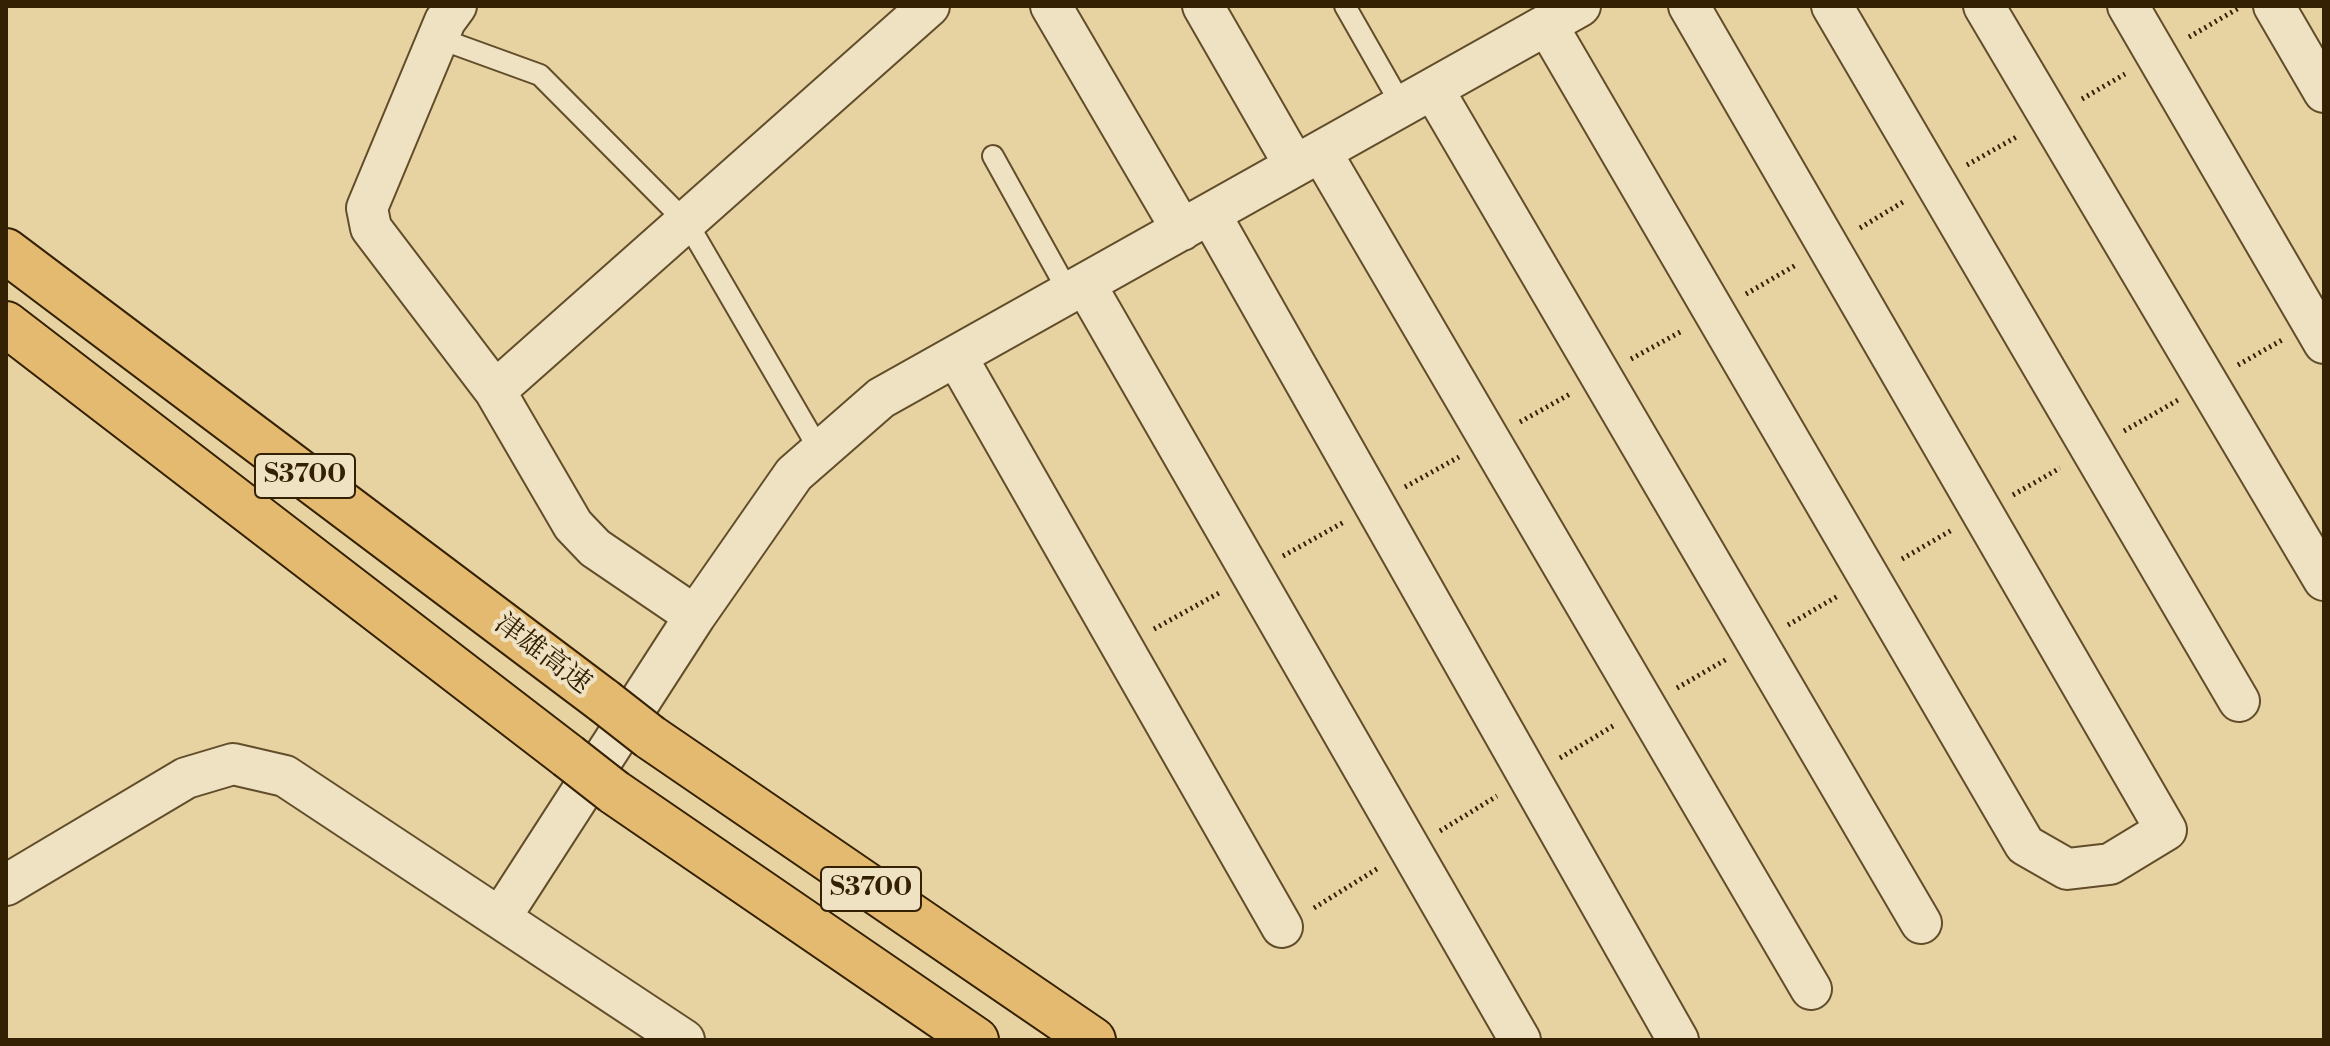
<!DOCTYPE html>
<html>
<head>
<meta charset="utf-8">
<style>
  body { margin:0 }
  #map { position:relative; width:2330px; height:1046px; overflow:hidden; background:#e7d3a2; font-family:"Libre Bodoni",serif }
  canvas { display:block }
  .frame { position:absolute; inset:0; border:8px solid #342002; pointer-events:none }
</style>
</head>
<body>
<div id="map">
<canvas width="2330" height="1046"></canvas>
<div class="frame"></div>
</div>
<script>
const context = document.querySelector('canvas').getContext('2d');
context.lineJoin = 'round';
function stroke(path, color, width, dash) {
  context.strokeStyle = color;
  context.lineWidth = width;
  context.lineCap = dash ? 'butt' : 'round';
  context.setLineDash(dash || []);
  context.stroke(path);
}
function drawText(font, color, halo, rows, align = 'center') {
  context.font = font + ' "Libre Bodoni","Noto Serif SC",serif';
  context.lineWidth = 8;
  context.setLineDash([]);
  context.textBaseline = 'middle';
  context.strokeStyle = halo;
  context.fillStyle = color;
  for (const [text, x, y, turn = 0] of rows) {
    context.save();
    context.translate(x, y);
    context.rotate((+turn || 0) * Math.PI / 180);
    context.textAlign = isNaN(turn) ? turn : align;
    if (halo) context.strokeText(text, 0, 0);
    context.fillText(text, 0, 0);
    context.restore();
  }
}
const lane = new Path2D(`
  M 1345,6 L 1402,106
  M 438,38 L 540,75 L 688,224 L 820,451
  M 993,156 L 1069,293`);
const street = new Path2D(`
  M 456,6 L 445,21 L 367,208 L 371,228 L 495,391 L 573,525 L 595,548 L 695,616
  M 1051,6 L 1182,230
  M 1203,6 L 1295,166
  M 1832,6 L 2239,701
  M 1984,6 L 2324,580
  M 2128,6 L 2324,343
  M 2274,6 L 2324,92
  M 1547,25 L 2025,845 L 2067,869 L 2110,864 L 2166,830 L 1689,6
  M 1433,89 L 1921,923
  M 1321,152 L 1811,989
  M 1210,214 L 1678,1040
  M 1085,284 L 1520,1040
  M 956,356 L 1282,927
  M 495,391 L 929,6
  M 6,885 L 186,778 L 233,764 L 285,776 L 684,1040
  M 500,918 L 695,616 L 794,474 L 881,398 L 1580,6`);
const highway = new Path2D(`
  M 6,251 L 604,701
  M 6,324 L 568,756
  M 650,737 L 1093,1040
  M 614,792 L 976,1040`);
stroke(lane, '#614d2a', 24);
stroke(street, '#614d2a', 44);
stroke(highway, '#342002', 48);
stroke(new Path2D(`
  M 2189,37 L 2239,8
  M 2082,99 L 2125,74
  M 1967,165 L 2018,136
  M 1860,228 L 1903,202
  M 1746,294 L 1796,265
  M 1631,359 L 1682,331
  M 2238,365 L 2282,340
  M 1520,422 L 1570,394
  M 2124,431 L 2178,400
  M 1405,487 L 1459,457
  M 2013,495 L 2060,468
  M 1283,556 L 1344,522
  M 1902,559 L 1952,530
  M 1788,625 L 1838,596
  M 1154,629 L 1219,593
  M 1677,688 L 1727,659
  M 1560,758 L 1613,726
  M 1440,831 L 1497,796
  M 1314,908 L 1380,867`), '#342002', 5, [2, 4]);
stroke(lane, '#efe2c3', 20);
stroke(street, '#efe2c3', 40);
stroke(highway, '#e4ba71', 44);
const highwayBridge = new Path2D(`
  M 604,701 L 650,737
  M 568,756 L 614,792`);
stroke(highwayBridge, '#342002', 48, []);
stroke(highwayBridge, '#e4ba71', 44);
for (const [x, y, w] of [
  [305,476,100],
  [871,889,100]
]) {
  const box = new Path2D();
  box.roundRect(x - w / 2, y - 22, w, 44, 6);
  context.fillStyle = '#efe2c3';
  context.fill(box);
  stroke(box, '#342002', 2);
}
drawText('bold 26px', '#342002', null, [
  ["S3700",305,476],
  ["S3700",871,889]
]);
drawText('28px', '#342002', '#efe2c3', [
  ["津雄高速",542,655,37]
]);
</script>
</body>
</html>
